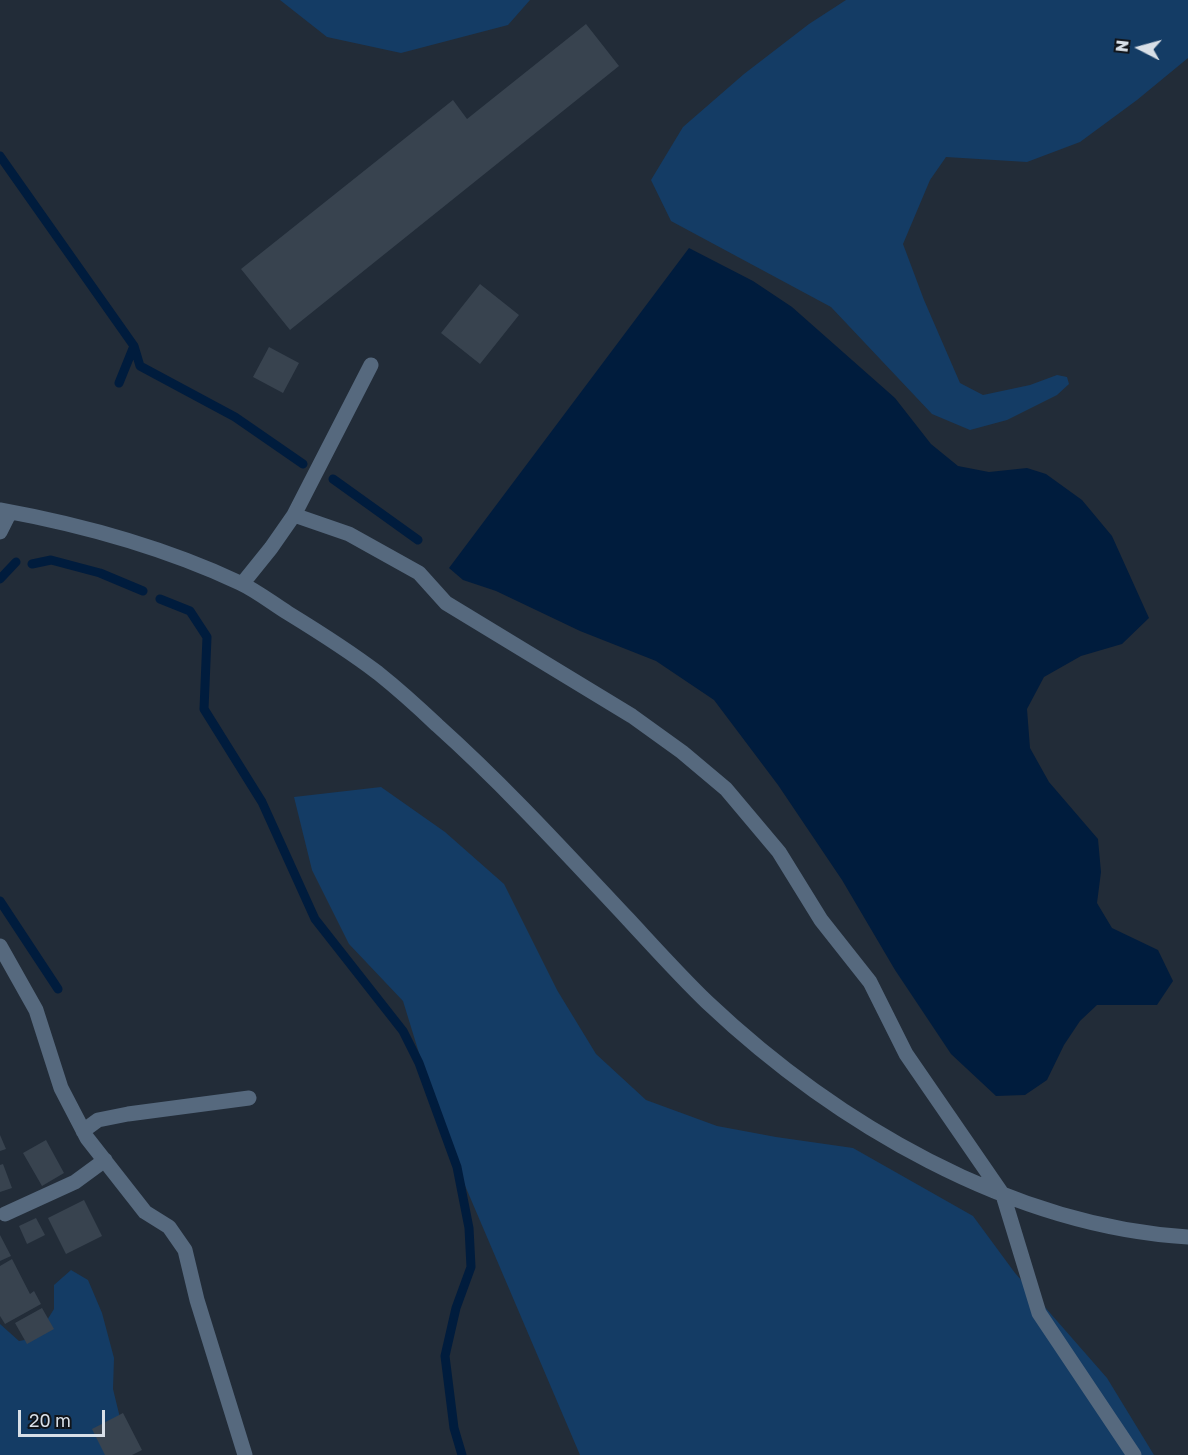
<!DOCTYPE html>
<html>
<head>
<meta charset="utf-8">
<style>
  body { margin:0 }
  #map { position:relative; width:1188px; height:1455px; overflow:hidden; background:#222c38; font-family:"Golos Text",sans-serif }
  canvas { display:block }
  .north { position:absolute; left:1110px; top:18px; width:60px; height:60px; -webkit-text-stroke:4px #10141a; paint-order:stroke; rotate:276deg; font-size:16px; font-weight:700; line-height:24px; text-align:center; color:#d8dfe7 }
  .north::after { content:''; display:block; margin:auto; width:21px; height:27px; background:#d8dfe7; clip-path:polygon(50% 0,100% 100%,50% 72%,0 100%) }
  .scale { position:absolute; left:18px; top:1410px; width:87px; height:27px; box-sizing:border-box; border:3px solid #d8dfe7; border-top:0; padding-left:8px; font-size:18px; line-height:21px; white-space:nowrap; color:#d8dfe7; -webkit-text-stroke:4px #10141a; paint-order:stroke }
</style>
</head>
<body>
<div id="map">
<canvas width="1188" height="1455"></canvas>
<div class="north">N</div>
<div class="scale">20 m</div>
</div>
<script>
const context = document.querySelector('canvas').getContext('2d');
context.lineJoin = 'round';
function fillPath(path, color) {
  context.fillStyle = color;
  context.fill(path, 'evenodd');
}
function stroke(path, color, width, dash) {
  context.strokeStyle = color;
  context.lineWidth = width;
  context.lineCap = dash ? 'butt' : 'round';
  context.setLineDash(dash || []);
  context.stroke(path);
}
fillPath(new Path2D(`
  M 280,0 L 530,0 L 508,25 L 401,53 L 327,37 Z
  M 846,0 L 1188,0 L 1188,58 L 1137,100 L 1080,142 L 1027,162 L 946,157 L 930,180 L 903,244 L 924,300 L 960,383 L 983,395 L 1030,385 L 1057,375 L 1067,377 L 1069,384 L 1057,395 L 1007,420 L 970,430 L 932,414 L 831,307 L 671,221 L 651,180 L 683,127 L 744,74 L 809,24 Z
  M 381,787 L 445,832 L 504,884 L 557,990 L 596,1054 L 646,1100 L 717,1126 L 776,1137 L 853,1148 L 973,1216 L 1015,1273 L 1107,1378 L 1154,1455 L 580,1455 L 446,1141 L 403,1001 L 349,944 L 312,870 L 294,797 Z
  M 71,1270 L 88,1280 L 102,1313 L 114,1358 L 113,1389 L 129,1455 L 0,1455 L 0,1324 L 19,1341 L 36,1338 L 54,1309 L 54,1285 Z`), '#143c65');
fillPath(new Path2D(`
  M 689,248 L 753,281 L 792,307 L 895,398 L 931,444 L 958,466 L 989,472 L 1027,468 L 1046,474 L 1082,500 L 1112,536 L 1149,618 L 1122,644 L 1081,656 L 1044,677 L 1027,709 L 1030,748 L 1049,782 L 1098,839 L 1101,872 L 1097,903 L 1112,928 L 1158,950 L 1173,981 L 1157,1005 L 1097,1005 L 1080,1021 L 1064,1045 L 1047,1080 L 1025,1095 L 996,1096 L 951,1054 L 895,970 L 842,880 L 778,785 L 714,700 L 656,661 L 580,631 L 496,591 L 463,580 L 449,568 Z`), '#001c3d');
stroke(new Path2D(`
  M 0,156 L 134,346 L 119,383
  M 134,346 L 140,366 L 235,417 L 303,464
  M 333,479 L 418,540
  M 32,564 L 51,560 L 100,573 L 143,591
  M 0,579 L 16,562
  M 160,599 L 190,611 L 207,637 L 204,709 L 262,802 L 315,919 L 403,1031 L 419,1063 L 457,1167 L 469,1228 L 471,1267 L 456,1308 L 445,1356 L 454,1428 L 462,1455
  M 0,901 L 58,989`), '#001c3d', 9);
fillPath(new Path2D(`
  M 586,24 L 619,66 L 290,330 L 241,269 L 453,100 L 467,119 Z
  M 480,284 L 519,315 L 480,364 L 441,333 Z
  M 269,347 L 299,363 L 283,393 L 253,377 Z
  M 0,1135 L 6,1149 L 0,1151 Z
  M 46,1140 L 64,1173 L 42,1186 L 23,1153 Z
  M 3,1164 L 12,1188 L 0,1192 L 0,1165 Z
  M 84,1200 L 102,1236 L 66,1254 L 48,1218 Z
  M 36,1218 L 45,1235 L 27,1244 L 19,1226 Z
  M 0,1235 L 11,1256 L 0,1261 Z
  M 12,1259 L 30,1294 L 34,1291 L 41,1304 L 5,1324 L 0,1316 L 0,1266 Z
  M 42,1308 L 54,1329 L 27,1344 L 15,1323 Z
  M 123,1413 L 142,1450 L 132,1455 L 105,1455 L 92,1429 Z`), '#38434f');
stroke(new Path2D(`
  M 0,510 C 83,525 163,547 240,583 C 257,591 272,603 288,613 C 319,632 349,651 378,673 C 398,689 418,707 437,725 C 505,786 566,853 628,919 C 654,947 680,976 707,1002 C 835,1123 1010,1226 1188,1237
  M 294,515 L 371,365
  M 0,532 L 10,512
  M 242,584 L 271,548 L 294,515 L 349,534 L 419,573 L 446,603 L 632,716 L 682,752 L 726,789 L 779,852 L 821,920 L 870,982 L 906,1054 L 1003,1195 L 1039,1313 L 1134,1455
  M 0,946 L 36,1010 L 61,1088 L 87,1138 L 145,1212 L 169,1227 L 185,1250 L 197,1300 L 245,1455
  M 83,1131 L 98,1120 L 128,1114 L 249,1098
  M 5,1214 L 75,1182 L 105,1160`), '#56697e', 15);
</script>
</body>
</html>
